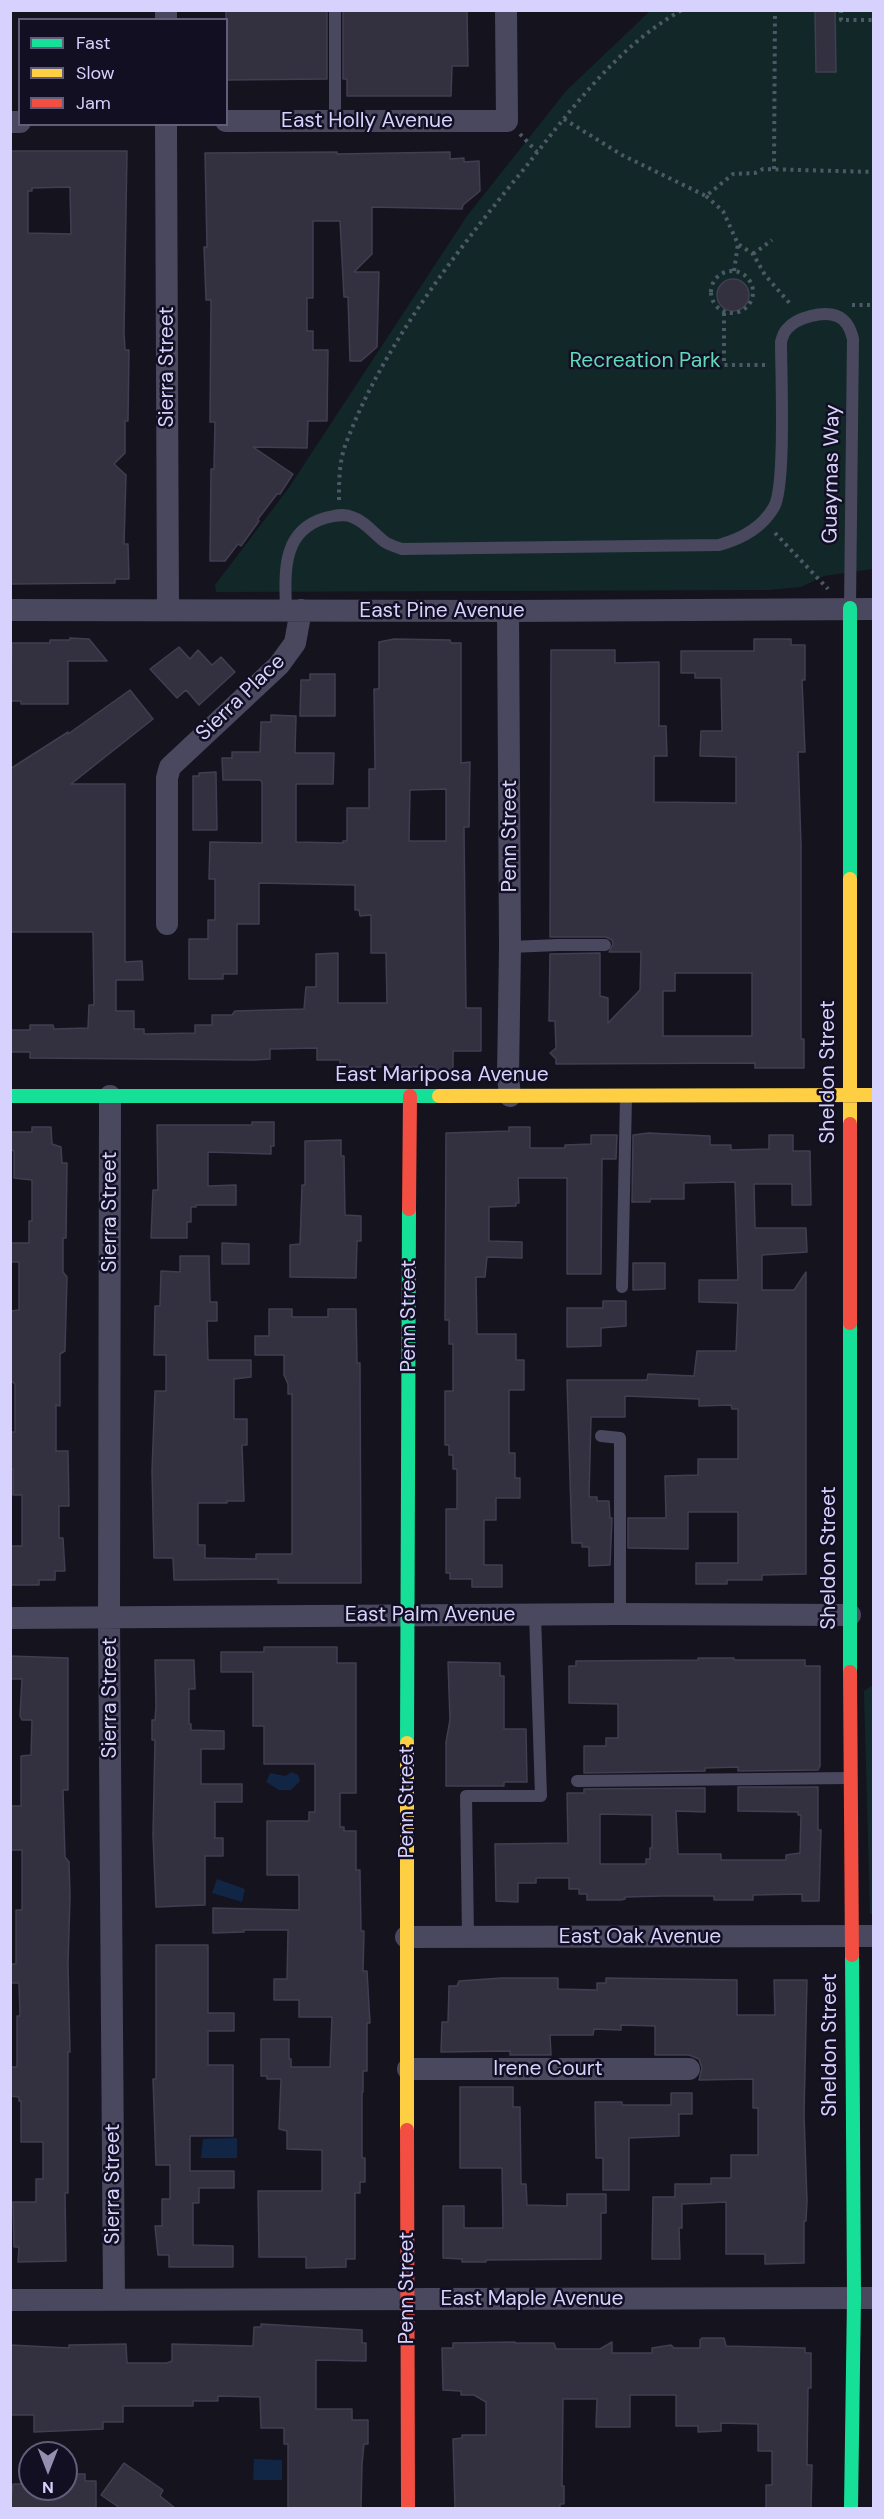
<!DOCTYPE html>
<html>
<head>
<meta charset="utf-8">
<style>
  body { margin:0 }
  #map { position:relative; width:884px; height:2519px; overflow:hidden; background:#15131e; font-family:"DM Sans",sans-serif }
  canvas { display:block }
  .frame { position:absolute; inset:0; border:12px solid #d7d2fd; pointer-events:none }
  .legend { position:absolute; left:18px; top:18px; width:210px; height:108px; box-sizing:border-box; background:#120f22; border:2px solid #615d7a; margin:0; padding:8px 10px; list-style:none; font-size:18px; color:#d7d2fd }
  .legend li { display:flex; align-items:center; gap:12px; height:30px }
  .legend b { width:30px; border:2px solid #615d7a }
  .north { position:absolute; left:18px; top:2441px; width:60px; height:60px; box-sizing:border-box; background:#120f22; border:2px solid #615d7a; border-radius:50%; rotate:180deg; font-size:16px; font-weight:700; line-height:24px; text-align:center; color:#d7d2fd }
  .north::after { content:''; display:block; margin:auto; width:21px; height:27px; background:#938faf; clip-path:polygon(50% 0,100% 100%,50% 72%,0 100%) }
</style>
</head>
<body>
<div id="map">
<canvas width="884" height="2519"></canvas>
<div class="frame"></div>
<ul class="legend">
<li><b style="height:8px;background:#16e098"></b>Fast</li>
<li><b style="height:8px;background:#ffcf43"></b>Slow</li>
<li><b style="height:8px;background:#f24e42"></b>Jam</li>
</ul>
<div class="north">N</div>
</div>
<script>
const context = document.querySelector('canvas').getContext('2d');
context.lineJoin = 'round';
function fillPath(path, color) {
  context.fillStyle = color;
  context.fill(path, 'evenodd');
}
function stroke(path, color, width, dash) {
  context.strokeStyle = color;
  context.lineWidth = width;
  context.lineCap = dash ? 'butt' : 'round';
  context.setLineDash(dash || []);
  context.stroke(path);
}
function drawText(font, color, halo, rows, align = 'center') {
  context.font = font + ' "DM Sans",sans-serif';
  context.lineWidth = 5;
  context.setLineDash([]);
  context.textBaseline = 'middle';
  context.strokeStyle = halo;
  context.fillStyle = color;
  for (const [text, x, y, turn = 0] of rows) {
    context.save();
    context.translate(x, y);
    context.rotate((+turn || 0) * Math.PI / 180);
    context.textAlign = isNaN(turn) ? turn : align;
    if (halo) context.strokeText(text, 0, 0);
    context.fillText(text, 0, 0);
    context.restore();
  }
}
fillPath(new Path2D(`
  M 650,11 L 873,11 L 873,569 L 824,576 L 801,587 L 768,590 L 216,592 L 215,585 L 288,489 L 467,216 L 566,91 Z
  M 873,1685 L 873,1914 L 870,1914 L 864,1691 Z`), '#122828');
fillPath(new Path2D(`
  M 292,1772 L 298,1775 L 300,1781 L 291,1790 L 279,1790 L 266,1782 L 270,1773 L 285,1776 Z
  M 217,1879 L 245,1889 L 242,1902 L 212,1893 Z
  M 237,2138 L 237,2158 L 201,2158 L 203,2139 Z
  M 254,2459 L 282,2460 L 282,2480 L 253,2480 Z`), '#112544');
const building = new Path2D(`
  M 226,10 L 327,10 L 327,79 L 226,80 Z
  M 343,10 L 467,10 L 468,66 L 452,66 L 451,96 L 347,96 L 347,79 L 343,79 Z
  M 815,10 L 835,10 L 836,72 L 816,72 Z
  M 10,151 L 127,151 L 124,332 L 125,350 L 129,350 L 128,421 L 125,421 L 125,453 L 114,464 L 126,475 L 124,544 L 128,544 L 129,579 L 115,579 L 115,583 L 11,584 ZM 70,187 L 71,234 L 28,233 L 28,191 L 32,191 L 32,188 Z
  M 337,152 L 337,154 L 450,152 L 450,159 L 464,158 L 464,162 L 479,161 L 480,191 L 463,205 L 462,209 L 372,207 L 372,254 L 354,272 L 379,272 L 377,347 L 361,361 L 350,361 L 348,297 L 344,297 L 340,221 L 313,221 L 313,298 L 307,298 L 307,331 L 313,331 L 313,350 L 328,350 L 327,421 L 308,421 L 307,448 L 253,447 L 293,474 L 280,494 L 277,494 L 258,519 L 259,521 L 241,546 L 238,544 L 225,561 L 210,561 L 211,469 L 214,469 L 215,422 L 210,422 L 211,300 L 206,300 L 204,247 L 207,247 L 205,153 Z
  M717 295a16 16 0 1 1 32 0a16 16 0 1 1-32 0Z
  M 70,638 L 89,639 L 107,661 L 68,661 L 68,704 L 21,704 L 21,701 L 10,701 L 12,643 L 50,643 L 50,640 L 70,640 Z
  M 394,639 L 450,640 L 451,643 L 461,643 L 461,763 L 470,762 L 469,827 L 464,827 L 466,1008 L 481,1008 L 481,1051 L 453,1051 L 453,1069 L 433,1070 L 433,1067 L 340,1067 L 340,1060 L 317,1060 L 317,1048 L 270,1049 L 270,1059 L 254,1060 L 30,1058 L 30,1052 L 10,1052 L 10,1030 L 30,1030 L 30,1025 L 53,1025 L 54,1029 L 88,1028 L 89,1005 L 94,1005 L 93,932 L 10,932 L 10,769 L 68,732 L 68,734 L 130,690 L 153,719 L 71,784 L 125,784 L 125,962 L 142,961 L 143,980 L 116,980 L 116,1011 L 134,1011 L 134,1029 L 144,1029 L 144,1034 L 195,1033 L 195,1025 L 212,1025 L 212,1015 L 232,1015 L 235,1011 L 304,1009 L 306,987 L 316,987 L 316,954 L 338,953 L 338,1003 L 387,1003 L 386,953 L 371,953 L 371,915 L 360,916 L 359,910 L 355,910 L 355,885 L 259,883 L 259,924 L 237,924 L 237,974 L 223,974 L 223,979 L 189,979 L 189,939 L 208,939 L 208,920 L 215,920 L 215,879 L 209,879 L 210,842 L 262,843 L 262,782 L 260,780 L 223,780 L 222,758 L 232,758 L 232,752 L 260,752 L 261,722 L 271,722 L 271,715 L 296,716 L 295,753 L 334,753 L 333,784 L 296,784 L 296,842 L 343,843 L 343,841 L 347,841 L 347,808 L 369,808 L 369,769 L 375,769 L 374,689 L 379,689 L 379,642 ZM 446,789 L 446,841 L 409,841 L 410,790 Z
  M 754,639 L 791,639 L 791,645 L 805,645 L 805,680 L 802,680 L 805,752 L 798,752 L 801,845 L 801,1039 L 804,1039 L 804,1068 L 755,1068 L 755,1063 L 556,1064 L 556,1059 L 550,1053 L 556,1048 L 555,1021 L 549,1021 L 550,954 L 600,953 L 600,996 L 608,998 L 608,1023 L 640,990 L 641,952 L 609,952 L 613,944 L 612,940 L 606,937 L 550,937 L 551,650 L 615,650 L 615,663 L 659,662 L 659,726 L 666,726 L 667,756 L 654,756 L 654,802 L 736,803 L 736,757 L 700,756 L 701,731 L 722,731 L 721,678 L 695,678 L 695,673 L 681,673 L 681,651 L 754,651 ZM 675,973 L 752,973 L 752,1036 L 663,1036 L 663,991 L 675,991 Z
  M 179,647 L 190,659 L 198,650 L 212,665 L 221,657 L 235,672 L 199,705 L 186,690 L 177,698 L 150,669 Z
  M 310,674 L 335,674 L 335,716 L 300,716 L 301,680 L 310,680 Z
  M 216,772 L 217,830 L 193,830 L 193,776 L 199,776 L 199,773 Z
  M 252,1122 L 274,1122 L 274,1146 L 271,1146 L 271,1154 L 208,1152 L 208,1186 L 236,1185 L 236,1205 L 196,1205 L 196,1207 L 191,1207 L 191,1222 L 187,1222 L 187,1238 L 151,1238 L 153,1190 L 158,1190 L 157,1125 L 252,1125 Z
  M 32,1127 L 51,1127 L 52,1144 L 61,1147 L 62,1163 L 67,1163 L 66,1238 L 63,1238 L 63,1272 L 67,1277 L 65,1351 L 60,1354 L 60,1406 L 56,1405 L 56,1451 L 68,1451 L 69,1506 L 59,1506 L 59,1538 L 63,1538 L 65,1571 L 55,1571 L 55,1580 L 39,1580 L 39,1585 L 10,1585 L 10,1548 L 12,1546 L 22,1546 L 22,1495 L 13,1495 L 13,1469 L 10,1469 L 10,1432 L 15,1432 L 15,1384 L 10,1380 L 10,1311 L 19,1310 L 19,1262 L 10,1262 L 10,1243 L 29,1243 L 29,1221 L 32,1221 L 32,1180 L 14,1178 L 14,1151 L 10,1149 L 10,1132 L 32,1132 Z
  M 509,1127 L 530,1127 L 530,1148 L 565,1148 L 565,1145 L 591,1144 L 591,1135 L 617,1135 L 616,1159 L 602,1159 L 601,1274 L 567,1274 L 567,1178 L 518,1178 L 519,1203 L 516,1203 L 516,1206 L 489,1207 L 489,1241 L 522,1242 L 522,1258 L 487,1257 L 485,1277 L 476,1277 L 477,1334 L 516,1334 L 516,1360 L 524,1360 L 524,1390 L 509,1390 L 509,1453 L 515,1453 L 515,1478 L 520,1478 L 520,1498 L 496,1498 L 496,1520 L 484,1520 L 484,1565 L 502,1565 L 502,1587 L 472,1587 L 472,1579 L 450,1579 L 450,1573 L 446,1573 L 446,1509 L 457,1509 L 457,1469 L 453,1469 L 453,1455 L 449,1455 L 449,1445 L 445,1445 L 445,1391 L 453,1391 L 453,1344 L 449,1344 L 449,1320 L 445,1320 L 446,1133 L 509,1131 Z
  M 649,1133 L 710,1136 L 710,1145 L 731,1145 L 731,1150 L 769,1149 L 769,1135 L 793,1135 L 793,1151 L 810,1151 L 811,1205 L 792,1205 L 792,1184 L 754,1184 L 755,1228 L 806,1228 L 807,1252 L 762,1255 L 762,1290 L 794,1290 L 806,1272 L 806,1574 L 762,1575 L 762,1580 L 727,1580 L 727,1584 L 696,1584 L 696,1563 L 738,1563 L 738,1512 L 688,1512 L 688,1549 L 628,1548 L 628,1518 L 666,1518 L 665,1476 L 698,1475 L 698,1459 L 738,1459 L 738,1409 L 732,1409 L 731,1405 L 699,1406 L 699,1399 L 625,1396 L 625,1417 L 591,1417 L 589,1497 L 597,1497 L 597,1501 L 609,1501 L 610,1518 L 612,1518 L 610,1565 L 589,1566 L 589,1547 L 582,1547 L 582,1543 L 572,1543 L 567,1380 L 647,1380 L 648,1374 L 694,1376 L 697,1351 L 736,1351 L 738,1303 L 699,1302 L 699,1280 L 738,1280 L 735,1182 L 684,1183 L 684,1199 L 650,1199 L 650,1202 L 632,1202 L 633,1135 Z
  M 341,1140 L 341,1156 L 344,1156 L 345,1215 L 361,1216 L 361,1241 L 357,1241 L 356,1278 L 290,1277 L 290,1245 L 300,1244 L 302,1185 L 305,1185 L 305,1141 Z
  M 222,1243 L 249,1244 L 249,1264 L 222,1264 Z
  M 180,1256 L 209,1256 L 210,1302 L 217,1302 L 217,1321 L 207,1321 L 208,1360 L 251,1360 L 251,1377 L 234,1379 L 234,1419 L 247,1419 L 247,1445 L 242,1445 L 244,1501 L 227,1501 L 227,1503 L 198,1503 L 198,1545 L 205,1545 L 205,1558 L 256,1559 L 256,1554 L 292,1554 L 292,1394 L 288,1394 L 288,1384 L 284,1375 L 284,1355 L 255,1355 L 255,1336 L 269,1336 L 269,1309 L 292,1309 L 292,1317 L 328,1317 L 328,1309 L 356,1309 L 357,1363 L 360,1363 L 361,1583 L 278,1583 L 278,1579 L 174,1580 L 173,1558 L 154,1558 L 152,1471 L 155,1391 L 166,1391 L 166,1355 L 154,1355 L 155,1306 L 160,1306 L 161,1271 L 180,1272 Z
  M 633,1263 L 665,1263 L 665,1289 L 633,1290 Z
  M 603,1301 L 626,1301 L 626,1326 L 601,1328 L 601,1346 L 567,1347 L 567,1308 L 603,1308 Z
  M 264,1647 L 337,1647 L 337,1663 L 356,1663 L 356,1793 L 340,1793 L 340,1827 L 344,1827 L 344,1831 L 356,1831 L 356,1870 L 360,1870 L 361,1931 L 364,1931 L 363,1971 L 367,1971 L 370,2023 L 367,2023 L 367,2071 L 363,2071 L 363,2092 L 362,2092 L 362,2158 L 365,2158 L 365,2182 L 360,2182 L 360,2193 L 355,2193 L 355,2259 L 346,2259 L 346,2267 L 306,2268 L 306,2257 L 259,2257 L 258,2191 L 322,2191 L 322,2150 L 287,2149 L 287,2131 L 279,2129 L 281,2079 L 267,2079 L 267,2076 L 261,2076 L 261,2039 L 289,2039 L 289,2059 L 291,2059 L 291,2067 L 330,2067 L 332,2017 L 299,2017 L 299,2000 L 274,2000 L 274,1979 L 287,1979 L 288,1930 L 244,1930 L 244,1932 L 213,1933 L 213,1908 L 299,1910 L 299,1875 L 267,1875 L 267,1821 L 309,1821 L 309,1812 L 315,1812 L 315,1764 L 264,1764 L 264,1726 L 253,1726 L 253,1672 L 221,1672 L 221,1652 L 264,1652 Z
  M 10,1656 L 68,1658 L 68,1790 L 63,1790 L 65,1857 L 69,1862 L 70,1896 L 68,1964 L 70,2052 L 68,2052 L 68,2193 L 65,2193 L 66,2261 L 18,2262 L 19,2247 L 14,2247 L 13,2202 L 36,2202 L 36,2179 L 43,2179 L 43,2142 L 21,2142 L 21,2101 L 19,2101 L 19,2097 L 10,2096 L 10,2067 L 17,2067 L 17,2016 L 20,2016 L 19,1983 L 10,1983 L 10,1964 L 16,1964 L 16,1910 L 22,1910 L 22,1850 L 10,1850 L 10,1806 L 21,1806 L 21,1756 L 31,1755 L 32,1720 L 22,1720 L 20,1716 L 22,1679 L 10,1679 Z
  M 698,1658 L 734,1658 L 734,1660 L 805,1660 L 805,1666 L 820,1666 L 820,1766 L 818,1770 L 738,1771 L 738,1767 L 705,1768 L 705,1771 L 584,1773 L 584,1746 L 606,1746 L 606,1738 L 618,1738 L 618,1704 L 569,1703 L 569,1666 L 576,1666 L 576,1661 L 698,1660 Z
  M 155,1660 L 194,1660 L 195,1689 L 189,1689 L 189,1724 L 191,1724 L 191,1730 L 224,1731 L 224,1749 L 201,1749 L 201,1784 L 242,1784 L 242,1802 L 215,1802 L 215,1838 L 223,1838 L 223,1856 L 205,1856 L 205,1905 L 156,1907 L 153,1835 L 155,1740 L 152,1740 L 152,1720 L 155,1720 L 156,1707 Z
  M 448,1662 L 500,1663 L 500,1676 L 504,1676 L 504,1729 L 526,1729 L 527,1782 L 504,1782 L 504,1786 L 446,1786 L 446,1742 L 450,1720 Z
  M 738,1787 L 818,1787 L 818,1830 L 821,1830 L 819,1901 L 802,1901 L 802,1894 L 753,1895 L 753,1900 L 714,1900 L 714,1896 L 663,1896 L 625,1897 L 625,1899 L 621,1900 L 587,1900 L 587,1894 L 579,1894 L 579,1889 L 569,1889 L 569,1878 L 536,1878 L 536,1883 L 518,1883 L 518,1902 L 496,1901 L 495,1844 L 568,1843 L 567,1793 L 584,1793 L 584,1789 L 705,1788 L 705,1812 L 676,1811 L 678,1854 L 721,1854 L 721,1860 L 786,1860 L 786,1855 L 800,1853 L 801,1815 L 798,1815 L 798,1812 L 738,1811 ZM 600,1814 L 652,1815 L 652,1848 L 650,1848 L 650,1859 L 646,1859 L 646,1864 L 600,1864 Z
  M 156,1945 L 208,1945 L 208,2013 L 234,2013 L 234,2031 L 208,2031 L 208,2065 L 233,2065 L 233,2136 L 190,2136 L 190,2171 L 234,2171 L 234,2188 L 199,2188 L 199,2203 L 193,2203 L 193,2245 L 233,2246 L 233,2267 L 169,2267 L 169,2255 L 158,2255 L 155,2226 L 162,2226 L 162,2199 L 170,2199 L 170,2165 L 156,2165 L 153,2079 L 156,2079 Z
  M 502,1978 L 558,1978 L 558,1989 L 597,1990 L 597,1983 L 606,1983 L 606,1978 L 737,1980 L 737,2015 L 775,2015 L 774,1980 L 807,1980 L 804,2114 L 807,2201 L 806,2221 L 804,2221 L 804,2263 L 765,2264 L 765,2254 L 726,2254 L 726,2202 L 682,2204 L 682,2228 L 679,2228 L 680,2259 L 652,2259 L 653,2197 L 675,2197 L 675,2184 L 711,2184 L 711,2178 L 731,2178 L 731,2155 L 758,2155 L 758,2108 L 753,2108 L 753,2079 L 699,2080 L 702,2068 L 699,2059 L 689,2055 L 655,2055 L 655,2026 L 621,2025 L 621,2030 L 594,2029 L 593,2035 L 550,2035 L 551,2055 L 510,2055 L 510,2051 L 441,2052 L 442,2022 L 448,2022 L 449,1986 L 457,1986 L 459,1981 Z
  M 460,2087 L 513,2087 L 513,2107 L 520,2107 L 521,2184 L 526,2184 L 527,2205 L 567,2206 L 567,2194 L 606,2194 L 606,2213 L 601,2213 L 601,2259 L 486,2260 L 486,2262 L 462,2262 L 462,2259 L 443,2258 L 443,2206 L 464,2206 L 464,2228 L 503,2228 L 502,2168 L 460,2168 Z
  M 671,2093 L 692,2093 L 692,2114 L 679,2114 L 679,2136 L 629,2138 L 629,2190 L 603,2190 L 603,2158 L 596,2158 L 595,2102 L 622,2102 L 622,2105 L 671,2105 Z
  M 261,2324 L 362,2330 L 362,2343 L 366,2343 L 366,2361 L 316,2360 L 316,2409 L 352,2409 L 352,2420 L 368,2420 L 368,2444 L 364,2444 L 362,2464 L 361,2508 L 288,2508 L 288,2444 L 284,2444 L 284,2428 L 261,2428 L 260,2397 L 218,2396 L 218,2401 L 193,2401 L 193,2406 L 123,2406 L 123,2422 L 103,2422 L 103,2429 L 34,2432 L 34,2415 L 10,2415 L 10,2345 L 69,2348 L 69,2345 L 126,2344 L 127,2363 L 167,2363 L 172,2361 L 172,2344 L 253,2346 L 254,2327 L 261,2327 Z
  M 702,2338 L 724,2338 L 726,2346 L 805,2348 L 805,2353 L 811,2353 L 811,2388 L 808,2388 L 807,2465 L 812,2465 L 811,2508 L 766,2508 L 766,2485 L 772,2485 L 772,2451 L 758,2451 L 758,2424 L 721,2423 L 721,2431 L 698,2432 L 698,2426 L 676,2426 L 676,2395 L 630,2395 L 630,2427 L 596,2427 L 597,2399 L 563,2399 L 562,2486 L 564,2486 L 564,2504 L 560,2504 L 560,2508 L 455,2508 L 453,2439 L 462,2438 L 462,2435 L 486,2435 L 486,2402 L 474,2395 L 461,2395 L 461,2391 L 443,2390 L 442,2348 L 453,2348 L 453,2343 L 515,2342 L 515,2343 L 554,2343 L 556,2349 L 600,2349 L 612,2342 L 612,2353 L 652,2353 L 652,2348 L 671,2345 L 674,2348 L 700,2348 L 700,2340 Z
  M 124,2463 L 163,2490 L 160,2496 L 175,2508 L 120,2508 L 101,2495 Z
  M 66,2474 L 85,2474 L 85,2481 L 96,2481 L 96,2508 L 10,2508 L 13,2484 L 30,2484 L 30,2489 L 66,2489 Z`);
fillPath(building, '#333140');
stroke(building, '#413e51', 1.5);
stroke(new Path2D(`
  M 841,10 L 841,20 L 874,20
  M 564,119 L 622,155 L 706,196 L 733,174 L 755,173 L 763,169 L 874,172
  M 520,134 L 537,152
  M 774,169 L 775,10
  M 706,196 L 723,211 L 738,244 L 753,254 L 765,275 L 792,306
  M 753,254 L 772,240
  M 734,271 L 738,244
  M711 292a21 21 0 1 1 42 0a21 21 0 1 1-42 0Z
  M 852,305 L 874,305
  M 724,313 L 724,365 L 766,365
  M 339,500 C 339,482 339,463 345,446 C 382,345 460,247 528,164 C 572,108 619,45 682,10
  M 775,533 L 828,589`), '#4c5a66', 4, [3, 4.5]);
stroke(new Path2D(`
  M 335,120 L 335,10
  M 286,610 C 285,573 281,531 325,518 C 333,516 344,513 352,517 C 365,521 374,534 385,542 C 389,545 396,547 402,549 L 719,545 C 741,539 762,528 774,507 C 786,486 781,372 781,342 C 782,338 784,332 787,329 C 797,317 823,311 837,316 C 847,320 851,330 853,339 L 850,607
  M 510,947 L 558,945 L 605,945
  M 622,1287 L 626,1097
  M 601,1436 L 620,1438 L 620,1614
  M 577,1781 L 849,1778
  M 468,1937 L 466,1796 L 541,1796 L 535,1614`), '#49485e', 12);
stroke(new Path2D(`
  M 166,10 L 166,20
  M 226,121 L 507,121 L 506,10
  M 10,122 L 20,122
  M 166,124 L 168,610
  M 10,610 L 508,611 L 874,609
  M 508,611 L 510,947 L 508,1076 L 510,1096
  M 167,924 L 167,778 L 170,767 L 279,665 L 295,643 L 301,610
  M 110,1096 L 109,1618 L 114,2300
  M 10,1618 L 620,1614 L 850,1615
  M 406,1937 L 874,1936
  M 408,2069 L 689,2069
  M 10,2300 L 874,2298`), '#49485e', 22);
stroke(new Path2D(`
  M 850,608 L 850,879
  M 10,1096 L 439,1096
  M 850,1323 L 850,1672
  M 407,1743 L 409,1209
  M 851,2508 L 854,2298 L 852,1955`), '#16e098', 14);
stroke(new Path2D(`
  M 850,879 L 850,1124
  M 439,1096 L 874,1095
  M 407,2130 L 407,1743`), '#ffcf43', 14);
stroke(new Path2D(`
  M 850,1124 L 850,1323
  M 409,1209 L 410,1096
  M 850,1672 L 852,1955
  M 407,2130 L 408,2508`), '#f24e42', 14);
drawText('21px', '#d7d2fd', '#120f22', [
  ["East Holly Avenue",367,121],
  ["Sierra Street",167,367,-90],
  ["Guaymas Way",832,474,-89],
  ["East Pine Avenue",442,611],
  ["Sierra Place",241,698,-44],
  ["Penn Street",510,836,-90],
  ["Sheldon Street",828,1072,-90],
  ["East Mariposa Avenue",442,1075],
  ["Sierra Street",110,1212,-90],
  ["Penn Street",409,1316,-90],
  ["Sheldon Street",829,1558,-90],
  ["East Palm Avenue",430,1615],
  ["Sierra Street",110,1698,-90],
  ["Penn Street",407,1802,-90],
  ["East Oak Avenue",640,1937],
  ["Sheldon Street",830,2045,-90],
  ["Irene Court",548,2069],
  ["Sierra Street",113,2184,-90],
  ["Penn Street",407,2288,-90],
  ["East Maple Avenue",532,2299]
]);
drawText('21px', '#61d9bb', '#120f22', [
  ["Recreation Park",645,361]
]);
</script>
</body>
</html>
